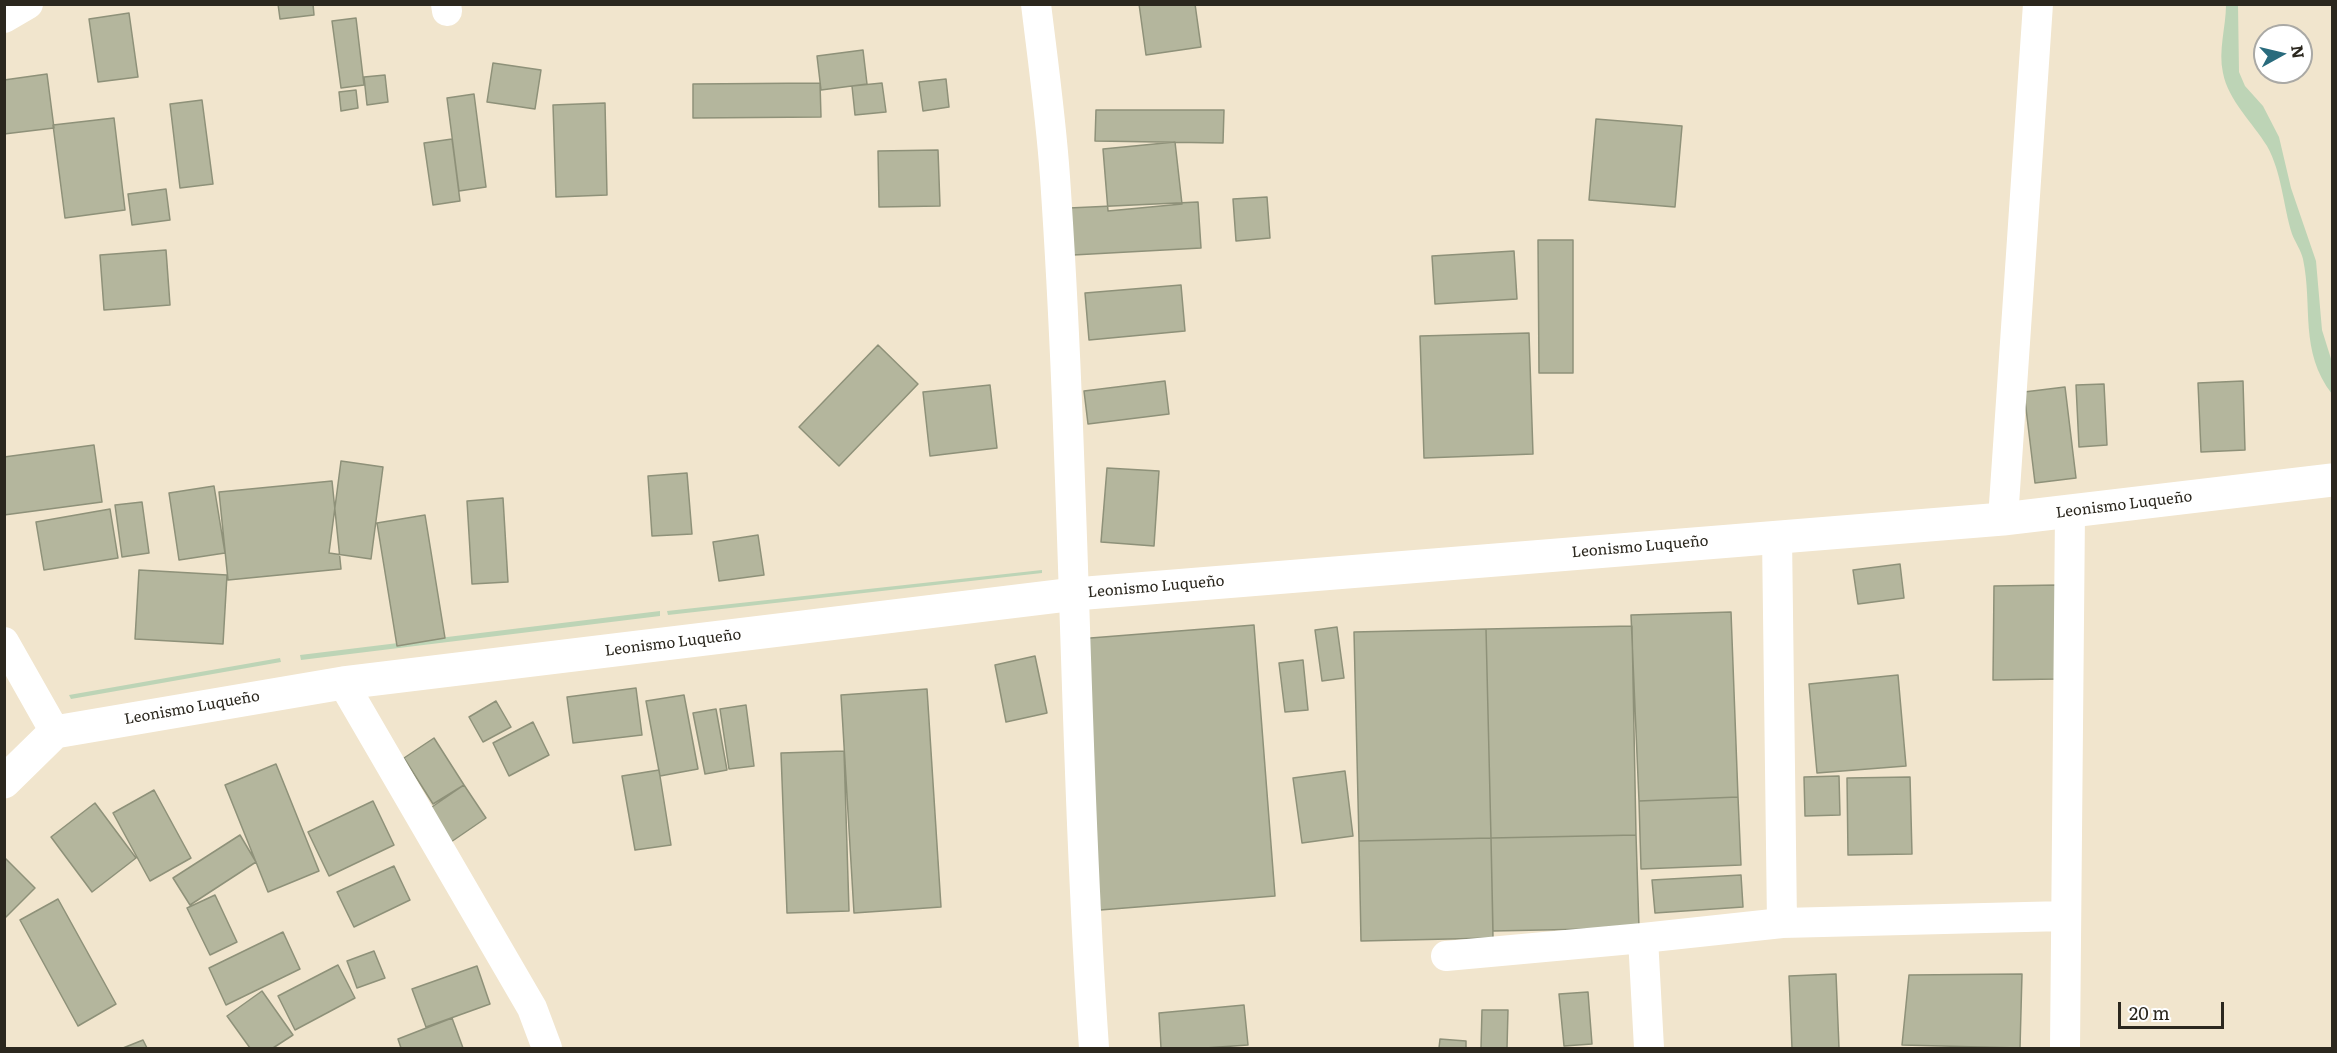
<!DOCTYPE html>
<html>
<head>
<meta charset="utf-8">
<style>
  body { margin:0 }
  #map { position:relative; width:2337px; height:1053px; overflow:hidden; background:#f1e5cd; font-family:Literata,serif }
  canvas { display:block }
  .frame { position:absolute; inset:0; border:6px solid #2b271e; pointer-events:none }
  .north { position:absolute; left:2253px; top:24px; width:60px; height:60px; box-sizing:border-box; background:#fff; border:2px solid #aaa9a5; border-radius:50%; rotate:82deg; font-size:16px; font-weight:700; line-height:24px; text-align:center; color:#2b271e }
  .north::after { content:''; display:block; margin:auto; width:21px; height:27px; background:#296b7d; clip-path:polygon(50% 0,100% 100%,50% 72%,0 100%) }
  .scale { position:absolute; left:2118px; top:1002px; width:106px; height:27px; box-sizing:border-box; border:3px solid #2b271e; border-top:0; padding-left:8px; font-size:18px; line-height:21px; white-space:nowrap; color:#2b271e; -webkit-text-stroke:4px #fff; paint-order:stroke }
</style>
</head>
<body>
<div id="map">
<canvas width="2337" height="1053"></canvas>
<div class="frame"></div>
<div class="north">N</div>
<div class="scale">20 m</div>
</div>
<script>
const context = document.querySelector('canvas').getContext('2d');
context.lineJoin = 'round';
function fillPath(path, color) {
  context.fillStyle = color;
  context.fill(path, 'evenodd');
}
function stroke(path, color, width, dash) {
  context.strokeStyle = color;
  context.lineWidth = width;
  context.lineCap = dash ? 'butt' : 'round';
  context.setLineDash(dash || []);
  context.stroke(path);
}
function drawText(font, color, halo, rows, align = 'center') {
  context.font = font + ' Literata,serif';
  context.lineWidth = 4.5;
  context.setLineDash([]);
  context.textBaseline = 'middle';
  context.strokeStyle = halo;
  context.fillStyle = color;
  for (const [text, x, y, turn = 0] of rows) {
    context.save();
    context.translate(x, y);
    context.rotate((+turn || 0) * Math.PI / 180);
    context.textAlign = isNaN(turn) ? turn : align;
    if (halo) context.strokeText(text, 0, 0);
    context.fillText(text, 0, 0);
    context.restore();
  }
}
fillPath(new Path2D(`
  M 2226,5 L 2238,5 L 2239,72 L 2245,86 L 2263,106 L 2279,137 L 2291,188 L 2316,261 L 2322,330 L 2332,362 L 2332,394 C 2299,351 2313,307 2303,259 C 2301,250 2295,242 2292,234 C 2283,205 2282,173 2267,146 C 2253,123 2228,100 2223,73 C 2218,50 2226,27 2226,5 Z
  M 1042,570 L 1042,573 L 668,615 L 667,611 Z
  M 660,611 L 660,616 L 301,660 L 300,655 Z
  M 280,658 L 281,662 L 71,699 L 69,695 Z`), '#bdd4b6');
const building = new Path2D(`
  M 278,4 L 313,4 L 314,15 L 280,19 Z
  M 1139,4 L 1195,4 L 1201,47 L 1146,55 Z
  M 129,13 L 138,77 L 98,82 L 89,19 Z
  M 356,18 L 364,85 L 341,88 L 332,21 Z
  M 863,50 L 867,84 L 821,90 L 817,56 Z
  M 493,63 L 541,70 L 535,109 L 487,102 Z
  M 47,74 L 54,128 L 4,134 L 4,80 Z
  M 385,75 L 388,102 L 367,105 L 364,77 Z
  M 946,79 L 949,107 L 923,111 L 919,82 Z
  M 820,83 L 821,117 L 693,118 L 693,84 Z
  M 882,83 L 886,112 L 855,115 L 852,86 Z
  M 356,90 L 358,108 L 341,111 L 339,92 Z
  M 474,94 L 486,187 L 459,191 L 447,98 Z
  M 202,100 L 213,184 L 180,188 L 170,104 Z
  M 605,103 L 607,195 L 556,197 L 553,105 Z
  M 1096,110 L 1224,110 L 1223,143 L 1095,141 Z
  M 114,118 L 125,210 L 65,218 L 53,125 Z
  M 1596,119 L 1682,126 L 1675,207 L 1589,200 Z
  M 452,139 L 460,201 L 433,205 L 424,143 Z
  M 1175,142 L 1182,204 L 1108,211 L 1103,149 Z
  M 938,150 L 940,206 L 879,207 L 878,151 Z
  M 166,189 L 170,220 L 132,225 L 128,194 Z
  M 1267,197 L 1270,238 L 1236,241 L 1233,199 Z
  M 1198,202 L 1201,248 L 1073,255 L 1069,208 Z
  M 1538,240 L 1573,240 L 1573,373 L 1539,373 Z
  M 166,250 L 170,305 L 104,310 L 100,255 Z
  M 1514,251 L 1517,299 L 1435,304 L 1432,256 Z
  M 1181,285 L 1185,331 L 1089,340 L 1085,293 Z
  M 1529,333 L 1533,454 L 1424,458 L 1420,336 Z
  M 878,345 L 918,384 L 839,466 L 799,427 Z
  M 1165,381 L 1169,414 L 1088,424 L 1084,391 Z
  M 2243,381 L 2245,450 L 2201,452 L 2198,383 Z
  M 2104,384 L 2107,445 L 2079,447 L 2076,385 Z
  M 990,385 L 997,448 L 930,456 L 923,392 Z
  M 2065,387 L 2076,478 L 2035,483 L 2024,392 Z
  M 94,445 L 102,502 L 4,515 L 4,457 Z
  M 341,461 L 383,467 L 371,559 L 329,553 Z
  M 1107,468 L 1159,471 L 1154,546 L 1101,542 Z
  M 687,473 L 692,534 L 652,536 L 648,476 Z
  M 332,481 L 341,569 L 228,580 L 219,492 Z
  M 214,486 L 225,553 L 179,560 L 169,493 Z
  M 503,498 L 508,582 L 472,584 L 467,501 Z
  M 142,502 L 149,553 L 122,557 L 115,505 Z
  M 110,509 L 118,558 L 44,570 L 36,522 Z
  M 425,515 L 445,638 L 397,646 L 377,523 Z
  M 758,535 L 764,575 L 719,581 L 713,542 Z
  M 1900,564 L 1904,598 L 1858,604 L 1853,570 Z
  M 139,570 L 227,575 L 223,644 L 135,639 Z
  M 2059,585 L 2057,679 L 1993,680 L 1994,586 Z
  M 1731,612 L 1738,797 L 1639,801 L 1631,615 Z
  M 1254,625 L 1275,896 L 1100,910 L 1078,639 Z
  M 1632,626 L 1636,835 L 1491,838 L 1486,629 Z
  M 1337,627 L 1344,678 L 1322,681 L 1315,630 Z
  M 1486,629 L 1491,838 L 1359,841 L 1354,632 Z
  M 1035,656 L 1047,713 L 1006,722 L 995,665 Z
  M 1303,660 L 1308,710 L 1285,712 L 1279,663 Z
  M 1898,675 L 1906,766 L 1817,773 L 1809,684 Z
  M 636,688 L 642,735 L 573,743 L 567,697 Z
  M 927,689 L 941,907 L 854,913 L 841,695 Z
  M 684,695 L 698,769 L 660,776 L 646,701 Z
  M 496,701 L 511,727 L 483,742 L 469,717 Z
  M 746,705 L 754,766 L 729,769 L 720,709 Z
  M 716,709 L 727,770 L 705,774 L 693,713 Z
  M 533,722 L 549,755 L 509,776 L 493,743 Z
  M 434,738 L 464,785 L 433,804 L 404,758 Z
  M 844,751 L 849,911 L 787,913 L 781,753 Z
  M 276,764 L 319,871 L 268,892 L 225,785 Z
  M 659,770 L 671,845 L 635,850 L 622,776 Z
  M 1345,771 L 1353,836 L 1302,843 L 1293,778 Z
  M 1839,776 L 1840,815 L 1805,816 L 1804,777 Z
  M 1910,777 L 1912,854 L 1848,855 L 1847,778 Z
  M 464,785 L 486,818 L 451,842 L 429,809 Z
  M 154,790 L 191,858 L 150,881 L 113,813 Z
  M 1738,797 L 1741,865 L 1641,869 L 1639,801 Z
  M 373,801 L 394,845 L 329,876 L 308,832 Z
  M 95,803 L 136,858 L 92,892 L 51,837 Z
  M 240,835 L 256,862 L 190,905 L 173,878 Z
  M 1636,835 L 1639,928 L 1493,931 L 1491,838 Z
  M 1491,838 L 1493,938 L 1361,941 L 1359,841 Z
  M 4,857 L 35,888 L 4,919 Z
  M 394,866 L 410,900 L 354,927 L 337,892 Z
  M 1741,875 L 1743,907 L 1655,913 L 1652,880 Z
  M 215,895 L 237,942 L 210,955 L 187,908 Z
  M 58,899 L 116,1004 L 78,1026 L 20,920 Z
  M 283,932 L 300,969 L 226,1005 L 209,968 Z
  M 374,951 L 385,978 L 357,988 L 347,961 Z
  M 338,965 L 355,998 L 295,1030 L 278,996 Z
  M 477,966 L 490,1004 L 426,1027 L 412,989 Z
  M 1836,974 L 1839,1048 L 1792,1048 L 1789,976 Z
  M 2022,974 L 2020,1048 L 1902,1045 L 1909,975 Z
  M 262,991 L 293,1035 L 273,1048 L 250,1048 L 227,1016 Z
  M 1588,992 L 1592,1044 L 1564,1046 L 1559,994 Z
  M 1244,1005 L 1248,1045 L 1205,1048 L 1161,1048 L 1159,1013 Z
  M 1482,1010 L 1508,1010 L 1507,1048 L 1481,1048 Z
  M 452,1018 L 463,1048 L 401,1048 L 398,1039 Z
  M 1440,1039 L 1466,1041 L 1466,1048 L 1439,1048 Z
  M 143,1040 L 147,1048 L 123,1048 Z`);
fillPath(building, '#b4b69d');
stroke(building, '#8e9179', 1.5);
stroke(new Path2D(`
  M 446,4 L 447,11
  M 1036,4 C 1043,62 1051,119 1055,177 C 1075,467 1074,758 1094,1048
  M 4,18 L 28,4
  M 2003,519 L 2038,4
  M 1777,536 L 1782,923
  M 4,642 L 55,732
  M 343,683 L 532,1008 L 547,1048
  M 1643,938 L 1649,1048
  M 1446,956 L 1643,938 L 1782,923 L 2066,916
  M 2065,1048 L 2070,512`), '#fff', 30);
stroke(new Path2D(`
  M 4,782 L 55,732 L 343,683 L 1075,594 L 2003,519 L 2332,480`), '#fff', 33);
drawText('15px', '#2b271e', '#fff', [
  ["Leonismo Luqueño",2124,505,-7],
  ["Leonismo Luqueño",1640,547,-5],
  ["Leonismo Luqueño",1156,587,-5],
  ["Leonismo Luqueño",673,643,-7],
  ["Leonismo Luqueño",192,708,-10]
]);
</script>
</body>
</html>
